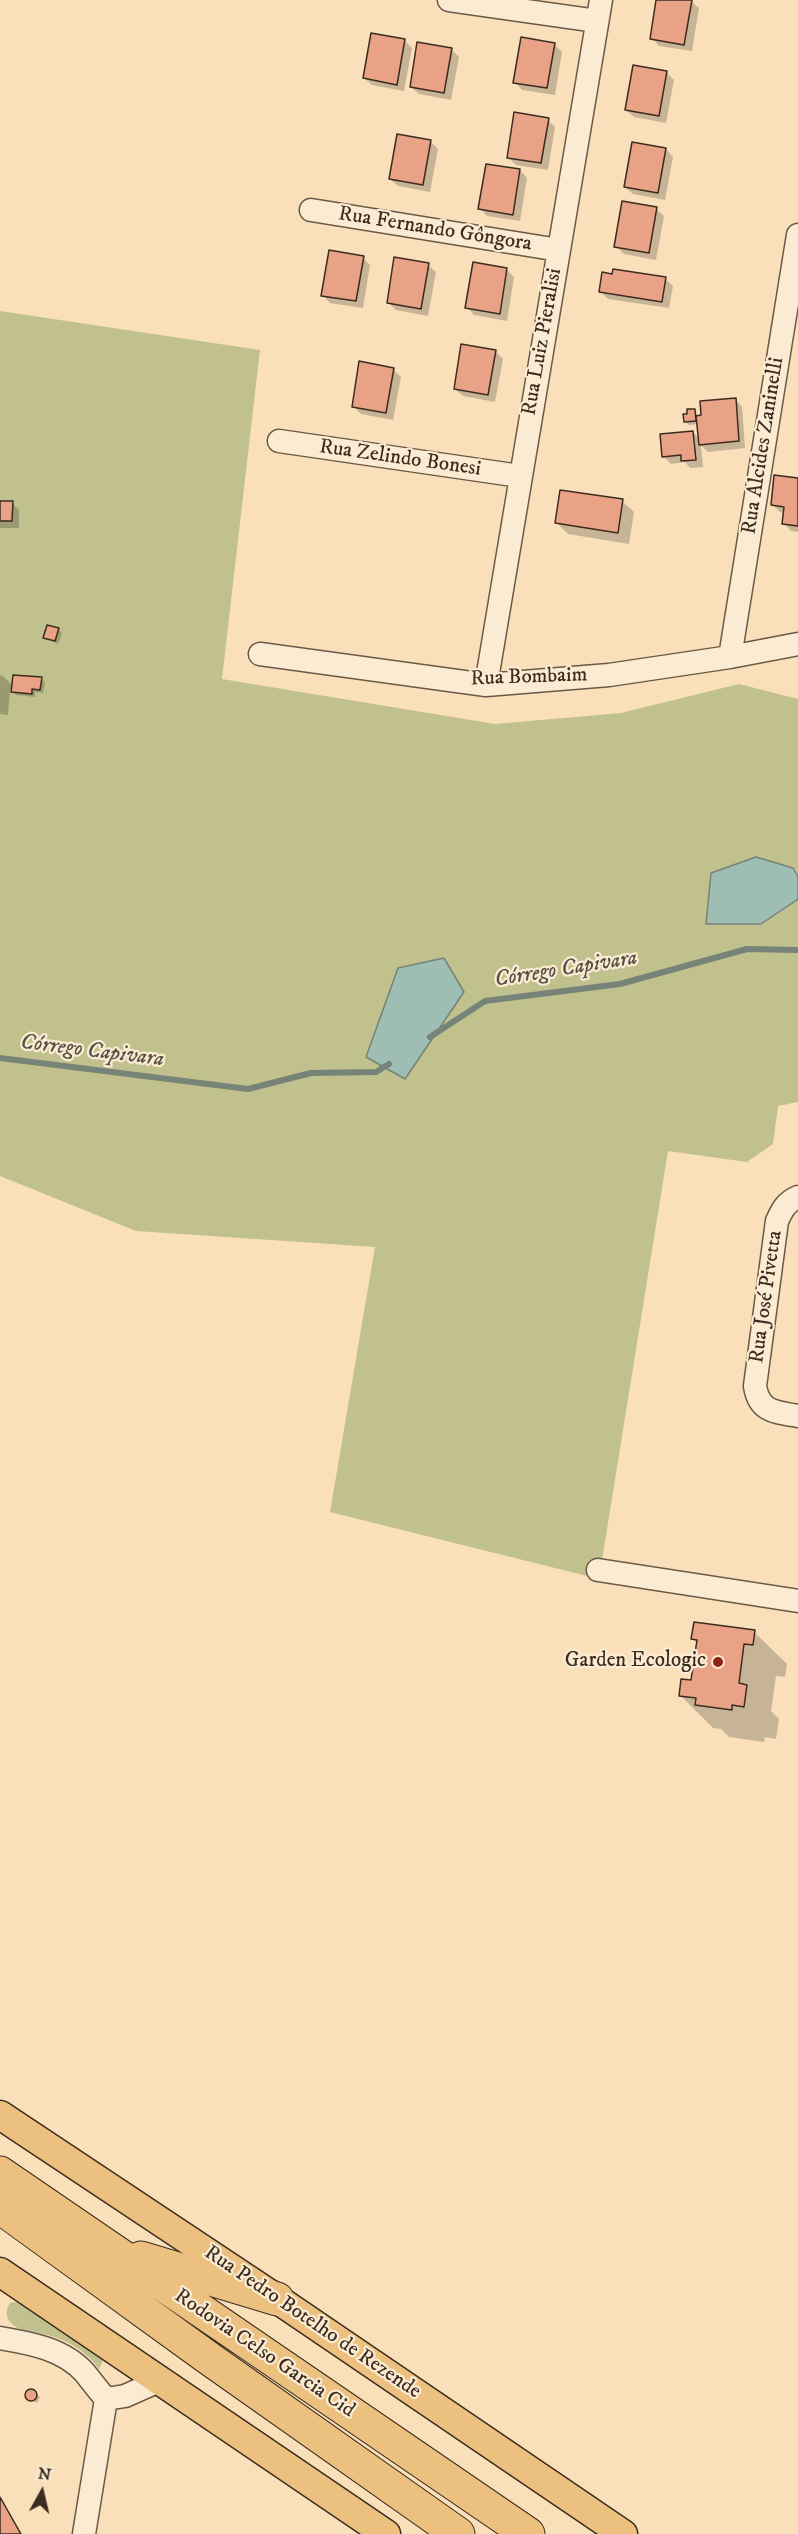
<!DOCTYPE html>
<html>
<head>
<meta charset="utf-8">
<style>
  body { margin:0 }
  #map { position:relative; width:798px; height:2534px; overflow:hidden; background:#f9e0bb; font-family:"IM FELL DW Pica",serif }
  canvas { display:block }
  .north { position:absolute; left:12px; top:2462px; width:60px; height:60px; -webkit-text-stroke:4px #fbebd3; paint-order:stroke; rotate:8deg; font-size:16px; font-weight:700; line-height:24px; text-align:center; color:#3b2c1f }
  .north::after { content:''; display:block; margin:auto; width:21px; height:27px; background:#3b2c1f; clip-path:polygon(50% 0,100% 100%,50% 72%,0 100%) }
</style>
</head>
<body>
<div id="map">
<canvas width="798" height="2534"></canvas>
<div class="north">N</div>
</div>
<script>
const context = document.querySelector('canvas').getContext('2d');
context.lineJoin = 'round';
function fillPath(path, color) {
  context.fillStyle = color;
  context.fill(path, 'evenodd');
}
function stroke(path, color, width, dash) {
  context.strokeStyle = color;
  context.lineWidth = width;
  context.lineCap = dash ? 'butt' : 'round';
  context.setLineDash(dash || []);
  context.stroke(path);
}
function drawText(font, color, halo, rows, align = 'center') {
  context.font = font + ' "IM FELL DW Pica",serif';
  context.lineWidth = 4.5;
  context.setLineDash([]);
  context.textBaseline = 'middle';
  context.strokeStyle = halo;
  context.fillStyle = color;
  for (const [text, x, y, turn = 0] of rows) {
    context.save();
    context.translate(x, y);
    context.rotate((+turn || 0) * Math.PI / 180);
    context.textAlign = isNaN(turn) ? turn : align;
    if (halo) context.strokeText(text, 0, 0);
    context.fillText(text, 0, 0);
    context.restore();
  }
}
fillPath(new Path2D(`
  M 0,311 L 260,350 L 222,679 L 495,724 L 621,713 L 739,684 L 798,699 L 798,1102 L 778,1106 L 773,1144 L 747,1162 L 668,1151 L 599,1579 L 330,1512 L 375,1247 L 136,1231 L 0,1176 Z
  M 14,2302 L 20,2303 L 104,2359 L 99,2369 C 87,2351 64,2338 43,2334 C 34,2332 24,2332 16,2327 C 6,2321 4,2312 10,2303 Z`), '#c1c18d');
const water = new Path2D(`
  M 756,857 L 793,868 L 798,877 L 798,899 L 761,924 L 706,924 L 711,873 Z
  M 444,958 L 464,992 L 405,1079 L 366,1057 L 398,968 Z`);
fillPath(water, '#9ebdb3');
stroke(water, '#768378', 1.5);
fillPath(new Path2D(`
  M 658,0 L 691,1 L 699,8 L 692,51 L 659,46 L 652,38 Z
  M 404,40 L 412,48 L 404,91 L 372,85 L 364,78 Z
  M 555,45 L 562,52 L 555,95 L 522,90 L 515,82 Z
  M 451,49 L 459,57 L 451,100 L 419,94 L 411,87 Z
  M 666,72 L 674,80 L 666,123 L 634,117 L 626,110 Z
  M 548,120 L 555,127 L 548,170 L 516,165 L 508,157 Z
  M 430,141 L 438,149 L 430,192 L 398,186 L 390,179 Z
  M 666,149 L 673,157 L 665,200 L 633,194 L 625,187 Z
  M 520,170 L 527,178 L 520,221 L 487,216 L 480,208 Z
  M 656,209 L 664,216 L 656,260 L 624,254 L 616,246 Z
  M 363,258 L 370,265 L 363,308 L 330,303 L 323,295 Z
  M 428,265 L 436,272 L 428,316 L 396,310 L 388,302 Z
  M 507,270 L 514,277 L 507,321 L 474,315 L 467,307 Z
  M 665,279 L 673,286 L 669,308 L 608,299 L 601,292 Z
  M 495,351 L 503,359 L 495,402 L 463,396 L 455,389 Z
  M 393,369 L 401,377 L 393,420 L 361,414 L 353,406 Z
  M 735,399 L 742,407 L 745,448 L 708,452 L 701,445 L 703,467 L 690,468 L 685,462 L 671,464 L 663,456 L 693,432 L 699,439 L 698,424 L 689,425 L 685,422 L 695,410 L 698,417 Z
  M 798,480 L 798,532 L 791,531 L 784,523 L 785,513 L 780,512 L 773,505 Z
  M 622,501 L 634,512 L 629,544 L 568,534 L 557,523 Z
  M 0,502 L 12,503 L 19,510 L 19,528 L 0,528 Z
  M 58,629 L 62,633 L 58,644 L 45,637 Z
  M 0,675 L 3,676 L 13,686 L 41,679 L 45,682 L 43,693 L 35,692 L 35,697 L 16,695 L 10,689 L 8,715 L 0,714 Z
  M 754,1632 L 787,1664 L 785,1677 L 776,1676 L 771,1711 L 779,1719 L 776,1739 L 765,1737 L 764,1742 L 729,1737 L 721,1729 L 713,1728 L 680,1695 L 692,1682 L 698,1644 L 693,1639 Z
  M 31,2390 L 40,2397 L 37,2403 L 27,2398 L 26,2393 Z`), '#0003');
stroke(new Path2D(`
  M 430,1037 L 485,1001 L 620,984 L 747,949 L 798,950
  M 0,1058 L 248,1089 L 311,1073 L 376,1072 L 389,1064`), '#768378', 6);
const building = new Path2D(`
  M 656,0 L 692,0 L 684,45 L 650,39 Z
  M 371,33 L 405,39 L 397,85 L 363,78 Z
  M 521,37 L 555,43 L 547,88 L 513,83 Z
  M 417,42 L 452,48 L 444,93 L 410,87 Z
  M 633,65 L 667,71 L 659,116 L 625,110 Z
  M 514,112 L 549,118 L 541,163 L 507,158 Z
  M 397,134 L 431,140 L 423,185 L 389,179 Z
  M 632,142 L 666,148 L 658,193 L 624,187 Z
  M 486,164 L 520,169 L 513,215 L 478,209 Z
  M 622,201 L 657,207 L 649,253 L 614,247 Z
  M 329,250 L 364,256 L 356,301 L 321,296 Z
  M 394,257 L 429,263 L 421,309 L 387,303 Z
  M 473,262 L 507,268 L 500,314 L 465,308 Z
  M 613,269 L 666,277 L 662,302 L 599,292 L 602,272 L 612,274 Z
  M 461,344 L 496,350 L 488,395 L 454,389 Z
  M 359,361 L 394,368 L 386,413 L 352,407 Z
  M 736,398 L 739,441 L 699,445 L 696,416 L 701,415 L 700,401 Z
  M 687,409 L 695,409 L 696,421 L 684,422 L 683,414 L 687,414 Z
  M 693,431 L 696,460 L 681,461 L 681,455 L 662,457 L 660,434 Z
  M 774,475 L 798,478 L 798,526 L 782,524 L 784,507 L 771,505 Z
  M 560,490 L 623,499 L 618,533 L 555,523 Z
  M 0,501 L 13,501 L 12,521 L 0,521 Z
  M 47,625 L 59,628 L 55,641 L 43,638 Z
  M 13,675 L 42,677 L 40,690 L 32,689 L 32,694 L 11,692 Z
  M 694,1622 L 755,1630 L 753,1645 L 744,1644 L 739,1683 L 747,1685 L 744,1707 L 732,1705 L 732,1710 L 695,1705 L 696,1698 L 679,1696 L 681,1679 L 691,1680 L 697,1640 L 691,1639 Z
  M25 2395a6 6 0 1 1 12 0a6 6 0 1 1-12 0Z
  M 0,2497 L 21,2534 L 0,2534 Z`);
fillPath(building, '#e9a285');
stroke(building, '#3b2c1f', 1.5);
const minor = new Path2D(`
  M 449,0 L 597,21
  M 311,210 L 559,250
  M 279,441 L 520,476
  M 260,654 L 486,685 L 609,675 L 730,657 L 798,644
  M 730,657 L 798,235
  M 486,685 L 601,0
  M 798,1197 C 786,1202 782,1210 777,1221 L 755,1386 C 759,1412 775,1412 798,1416
  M 598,1570 L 798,1601
  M 0,2338 C 30,2343 64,2349 85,2373 C 92,2382 99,2391 106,2399
  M 106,2399 L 125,2396 L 159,2381
  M 84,2534 L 106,2399`);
const major = new Path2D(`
  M 0,2115 L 277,2299 L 623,2534
  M 0,2272 L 386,2534`);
const highway = new Path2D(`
  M 0,2173 L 528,2534
  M 0,2207 L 207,2357 L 458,2534
  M 141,2258 L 277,2299`);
stroke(minor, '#6a5946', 25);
stroke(major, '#3b2c1f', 31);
stroke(highway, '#3b2c1f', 35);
stroke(minor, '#fbebd3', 22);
stroke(major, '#ecc07e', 28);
stroke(highway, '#ecc07e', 33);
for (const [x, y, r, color] of [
  [718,1662,6,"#8f2418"]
]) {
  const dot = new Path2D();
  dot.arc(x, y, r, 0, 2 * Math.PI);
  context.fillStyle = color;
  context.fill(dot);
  stroke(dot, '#fbebd3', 2);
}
drawText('21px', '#3b2c1f', '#fbebd3', [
  ["Rua Fernando Gôngora",435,230,9],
  ["Rua Luiz Pieralisi",543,342,-80],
  ["Rua Alcides Zaninelli",764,446,-81],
  ["Rua Zelindo Bonesi",400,459,8],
  ["Rua Bombaim",529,678,-2],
  ["Rua José Pivetta",767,1297,-82],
  ["Rua Pedro Botelho de Rezende",312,2323,34],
  ["Rodovia Celso Garcia Cid",264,2354,34]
]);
drawText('21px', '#3b2c1f', '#fbebd3', [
  ["Garden Ecologic",706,1662]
], 'right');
drawText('italic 22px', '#545044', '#fbebd3', [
  ["Córrego Capivara",566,970,-9],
  ["Córrego Capivara",92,1052,7]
]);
</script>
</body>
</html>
